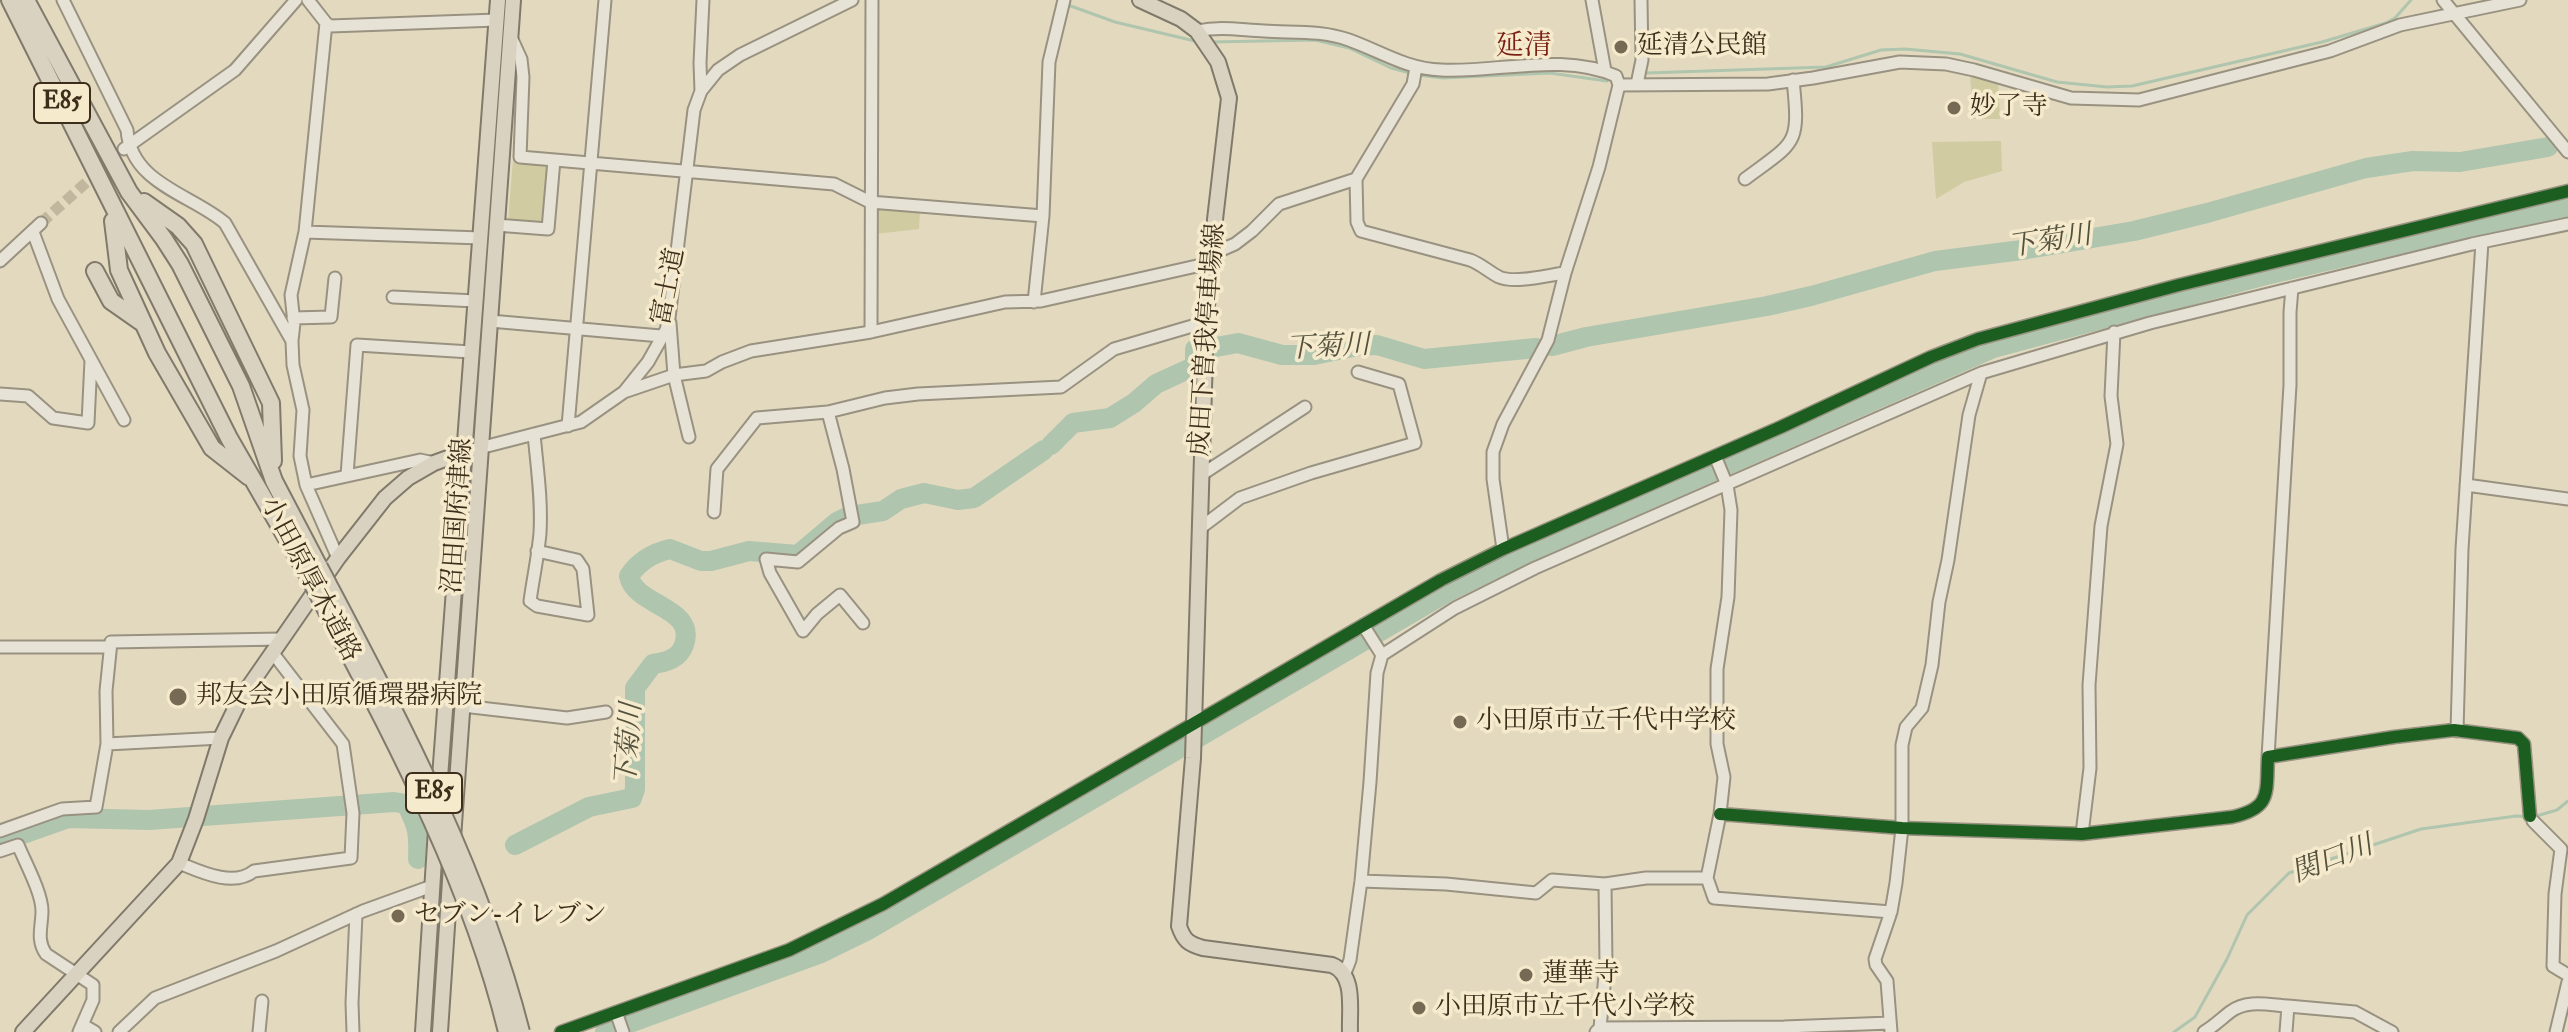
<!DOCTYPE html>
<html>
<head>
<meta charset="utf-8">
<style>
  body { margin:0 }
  canvas { display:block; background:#e2d9bf }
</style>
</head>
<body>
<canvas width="2568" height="1032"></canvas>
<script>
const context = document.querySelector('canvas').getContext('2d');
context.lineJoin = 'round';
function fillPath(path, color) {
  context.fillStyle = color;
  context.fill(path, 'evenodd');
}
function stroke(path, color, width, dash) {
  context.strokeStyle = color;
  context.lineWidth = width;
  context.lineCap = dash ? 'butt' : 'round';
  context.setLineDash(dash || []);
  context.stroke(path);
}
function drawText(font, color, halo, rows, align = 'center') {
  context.font = font + ' "IM FELL Double Pica","Noto Serif JP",serif';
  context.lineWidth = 7;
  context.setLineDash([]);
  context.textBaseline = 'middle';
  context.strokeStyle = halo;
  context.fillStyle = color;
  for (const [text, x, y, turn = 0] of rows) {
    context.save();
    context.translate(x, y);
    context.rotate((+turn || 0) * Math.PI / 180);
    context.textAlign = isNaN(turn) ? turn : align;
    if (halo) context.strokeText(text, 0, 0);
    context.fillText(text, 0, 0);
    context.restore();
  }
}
fillPath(new Path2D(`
  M 1970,72 L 1998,79 L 2000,119 L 1973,119 Z
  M 2001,141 L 2002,171 L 1964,182 L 1936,199 L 1932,142 Z
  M 513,160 L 550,163 L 545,225 L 508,222 Z
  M 875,208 L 920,211 L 919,229 L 875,234 Z`), '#d0cba0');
stroke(new Path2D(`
  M 1068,5 L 1115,22 L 1199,42
  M 1211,42 L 1315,40 L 1349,48 L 1391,68 L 1418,75 L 1443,78 L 1550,73 L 1607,81
  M 228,69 L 252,42
  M 1647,73 L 1826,67 L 1881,50 L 1905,49 L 1960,54 L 2057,82 L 2107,87 L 2132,86 L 2322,42 L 2386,23 L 2395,18 L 2411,0
  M 133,135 L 157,119
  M 2174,1032 L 2195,1017 L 2227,959 L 2247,915 L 2289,873 L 2421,829 L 2516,816 L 2533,817 L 2557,810 L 2568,801`), '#b0c5ae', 3);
stroke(new Path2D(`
  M 1552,346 L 1586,337 L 1767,306 L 1811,296 L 1935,261 L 2022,250 L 2134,231 L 2207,213 L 2366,168 L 2413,161 L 2460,162 L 2548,147
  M 1216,347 L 1238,343 L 1282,355 L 1314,355 L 1358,346 L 1377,345 L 1424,359 L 1536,348
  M 1051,445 L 1073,423 L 1110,418 L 1134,403 L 1156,384 L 1195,366 L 1195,349
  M 857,515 L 883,511 L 901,499 L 924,493 L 958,500 L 974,498 L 1044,450
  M 0,842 L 68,818 L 149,820 L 394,802 L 406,804 C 418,826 419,834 418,859
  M 515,845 L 589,807 L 632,798 L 635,789 L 635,688 L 653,664 C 666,662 679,659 684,645 C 697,606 635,607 629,576 C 639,561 653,553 670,549 L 701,561 L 711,561 L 749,551 L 798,555 L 837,522 L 849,516
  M 605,1032 L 821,953 L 866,931 L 1449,591 L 1531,551 L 1993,348 L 2262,276 L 2464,229 L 2568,209`), '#b0c5ae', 20);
stroke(new Path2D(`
  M 41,223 L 117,155`), '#c1b79e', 11, [11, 5.5]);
const minor = new Path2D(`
  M 63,0 L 127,130 C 131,184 191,194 225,223 L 292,341
  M 308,0 L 326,23 L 305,232 L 291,295 L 294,323 L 292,341 L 293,365 L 303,410 L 300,456 L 306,485 L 338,558
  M 1592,0 L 1605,71
  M 2443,0 L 2568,152
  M 326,23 L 330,26 L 497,20
  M 1197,31 C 1221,26 1240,30 1264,31 C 1293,33 1321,30 1349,40 C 1380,51 1406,69 1441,70 C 1498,73 1562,52 1616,76 L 1619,85 L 1599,167 L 1565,273 L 1548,340 L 1503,424 L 1493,452 L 1493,479 L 1503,549
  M 510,35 L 521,59 L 523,77 L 520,157 L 834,184 L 870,202 L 1043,216
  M 1637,84 L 1642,60 L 1641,0
  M 1619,85 L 1768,84 L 1813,78 L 1900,62 L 1946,64 L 1974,70 L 2071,98 L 2139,100 L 2330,51 L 2400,25 L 2520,0
  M 701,91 L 718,70 L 740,55 L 852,0
  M 124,149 L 235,70 L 296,0
  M 1356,179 L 1357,222 L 1361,231 L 1470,260 C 1481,264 1489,272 1499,277 C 1515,284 1548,275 1565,273
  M 1745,179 C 1796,141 1800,146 1793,80
  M 496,225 L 548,229 L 554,160
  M 33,232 L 58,299 L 124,420
  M 305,232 L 481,238
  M 1212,254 L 1235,244 L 1252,231 L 1279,204 L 1356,179 L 1413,84 L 1416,67
  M 0,261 L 41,223
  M 393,297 L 476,301
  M 1034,302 L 1043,216 L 1049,62 L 1064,0
  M 293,318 L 331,317 L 335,278
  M 490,321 L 661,336
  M 670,323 L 674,375 L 689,437
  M 871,332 L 872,0
  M 624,392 L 674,375 L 706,371 L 722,362 L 751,351 L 871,332 L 1005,302 L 1041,301 L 1210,263
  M 0,394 L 28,396 L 53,418 L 88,423 L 91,360
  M 828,412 L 843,469 L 853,522 L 839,528 L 798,562 L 766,559 L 770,573 L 803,631 L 817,614 L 840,595 L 863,623
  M 568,426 L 605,0
  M 534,434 C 537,467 542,500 540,533 C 538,556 533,579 530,601 L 537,606 L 588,615 L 583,569 L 577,560 L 537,551
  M 464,452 L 581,422 L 624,392 L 648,362 L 666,330 L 669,318 L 694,110 L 701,91 L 700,63 L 703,0
  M 1715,456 L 1727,485 L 1731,510 L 1728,597 L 1717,669 L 1717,744 L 1724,777 L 1720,814 L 1707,878 L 1714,898 L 1891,912
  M 347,475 L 357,345 L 471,352
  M 1201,475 L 1305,407
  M 306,485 L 420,460 L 434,463
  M 2466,485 L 2568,499
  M 714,512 L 717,469 L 757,418 L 828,412 L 885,398 L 918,394 L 1061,387 L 1114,349 L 1206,322
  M 1199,529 L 1240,498 L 1311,473 L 1415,443 L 1399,384 L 1358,372
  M 0,647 L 110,647
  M 1382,655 L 1455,608 L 1535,568 L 1981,373 L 2150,323 L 2472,244 L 2568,224
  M 463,706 L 567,718 L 606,712
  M 2457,731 L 2462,549 L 2482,242
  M 107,744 L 106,691 L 111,642 L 281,639
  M 2268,757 L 2290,385 L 2290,312 L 2292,288
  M 1720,814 L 1902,828 L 2082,834 L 2232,817 C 2272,808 2266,793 2268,757 L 2394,737 L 2454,730 L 2518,738 L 2524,744 L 2530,816
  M 2533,821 L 2561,849 L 2555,894 L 2553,966 L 2568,975
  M 0,831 L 62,809 L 96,807 L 107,744 L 221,738
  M 2082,834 L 2090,768 L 2089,685 L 2101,526 L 2117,444 L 2111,396 L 2114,332
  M 0,851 L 18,845 C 25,862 42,893 42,911 C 42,926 36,940 46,954 L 93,985 L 93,1000 L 79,1032
  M 179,863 C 199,871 233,888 254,871 L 351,858 L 353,813 L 343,744 L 272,652
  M 1361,881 L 1446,884 L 1536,893 L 1552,880 L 1605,884 L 1646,878 L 1707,878
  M 1345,973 L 1350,960 L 1361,881 L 1370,782 L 1377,673 L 1382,655 L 1363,625
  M 2288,1006 L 2355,1012 L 2392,1032
  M 616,1012 L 623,1032
  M 83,1025 L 95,1032
  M 1600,1028 L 1784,1027 L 1890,1023
  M 119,1032 L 155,998 L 276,951 L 363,911 L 432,886
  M 259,1032 L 262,1001
  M 353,1032 L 352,1003 L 356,914
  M 561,1032 L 789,950 L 883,904 L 1441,580 L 1503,549 L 1781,427 L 1931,357 L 1978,339 L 2179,285 L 2568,191
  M 1596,1032 L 1600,1028 L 1606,965 L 1605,884
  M 1891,1032 L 1887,981 L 1876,965 L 1875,959 L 1891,912 L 1896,883 L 1902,828 L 1902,745 L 1906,727 L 1922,708 L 1932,665 L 1939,602 L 1948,560 L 1969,415 L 1981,373
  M 2204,1032 C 2214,1026 2221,1019 2230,1012 C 2247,999 2269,1005 2288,1006 L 2286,1032
  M 2556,1032 L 2568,982`);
const major = new Path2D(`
  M 1140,0 L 1181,19 L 1197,31 L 1218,62 L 1229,98 L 1210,263 L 1206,322 L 1193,758 L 1179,926 C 1184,941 1189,944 1203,948 L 1332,965 C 1356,975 1349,1009 1350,1032
  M 438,804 L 498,0
  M 453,838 L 513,0
  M 23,1032 L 179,863 L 196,819 L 221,738 L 239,701 L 338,558 L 385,498 L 408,478 L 434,463 L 464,452
  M 423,1032 L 436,829
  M 440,1032 L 451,866`);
const highway = new Path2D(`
  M 10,0 L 229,438 L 309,577
  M 26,0 L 129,192 L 164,239 L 180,264 L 241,386 L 274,481 L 319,567
  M 144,202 L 178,226 L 194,244 L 271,403 L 273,461
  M 113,221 L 119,270 L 157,353 L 212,448 L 249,477
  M 95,271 L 111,301 L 141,322`);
stroke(minor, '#999281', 15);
stroke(major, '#817a6b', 18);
stroke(highway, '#817a6b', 20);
stroke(minor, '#e7e2d6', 11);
stroke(major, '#dad2c1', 14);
stroke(highway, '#dad2c1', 16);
const highwayBridge = new Path2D(`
  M 319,567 C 398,717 479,867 521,1032
  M 309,577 C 385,723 468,871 507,1032`);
stroke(highwayBridge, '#817a6b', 20, []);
stroke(highwayBridge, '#dad2c1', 16);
stroke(new Path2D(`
  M 1720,814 L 1902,828 L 2082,834 L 2232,817 C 2272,808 2266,793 2268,757 L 2394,737 L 2454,730 L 2518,738 L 2524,744 L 2530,816
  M 561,1032 L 789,950 L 883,904 L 1441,580 L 1503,549 L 1781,427 L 1931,357 L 1978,339 L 2179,285 L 2568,191`), '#1b5e20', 12);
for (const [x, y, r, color] of [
  [1621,47,8,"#776a55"],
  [1954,108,8,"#776a55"],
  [178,697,10,"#776a55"],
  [1460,722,8,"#776a55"],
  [398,916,8,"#776a55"],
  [1526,975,8,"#776a55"],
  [1419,1008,8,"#776a55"]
]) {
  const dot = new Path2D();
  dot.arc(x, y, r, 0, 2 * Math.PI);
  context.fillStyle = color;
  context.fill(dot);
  stroke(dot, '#f6eacc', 3);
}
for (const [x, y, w] of [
  [62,103,56],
  [434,793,56]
]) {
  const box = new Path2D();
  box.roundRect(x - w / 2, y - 20, w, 40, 6);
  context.fillStyle = '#f6eacc';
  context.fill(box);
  stroke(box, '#3d2e1c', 2);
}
drawText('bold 24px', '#3d2e1c', null, [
  ["E85",62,103],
  ["E85",434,793]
]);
drawText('26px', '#3d2e1c', '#f6eacc', [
  ["延清公民館",1637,47],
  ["妙了寺",1970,108],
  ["邦友会小田原循環器病院",196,697],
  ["小田原市立千代中学校",1476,722],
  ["セブン-イレブン",414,916],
  ["蓮華寺",1542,975],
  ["小田原市立千代小学校",1435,1008]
], 'left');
drawText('26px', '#3d2e1c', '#f6eacc', [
  ["富士道",670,287,-79],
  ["成田下曽我停車場線",1209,340,-86],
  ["沼田国府津線",459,516,-86],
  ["小田原厚木道路",309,580,62]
]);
drawText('28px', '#7a1f14', '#f6eacc', [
  ["延清",1524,48]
]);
drawText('italic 28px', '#54523f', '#f6eacc', [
  ["下菊川",2050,243,-9],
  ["下菊川",1328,349,-3],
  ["下菊川",631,745,-86],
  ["関口川",2333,861,-21]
]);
</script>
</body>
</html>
